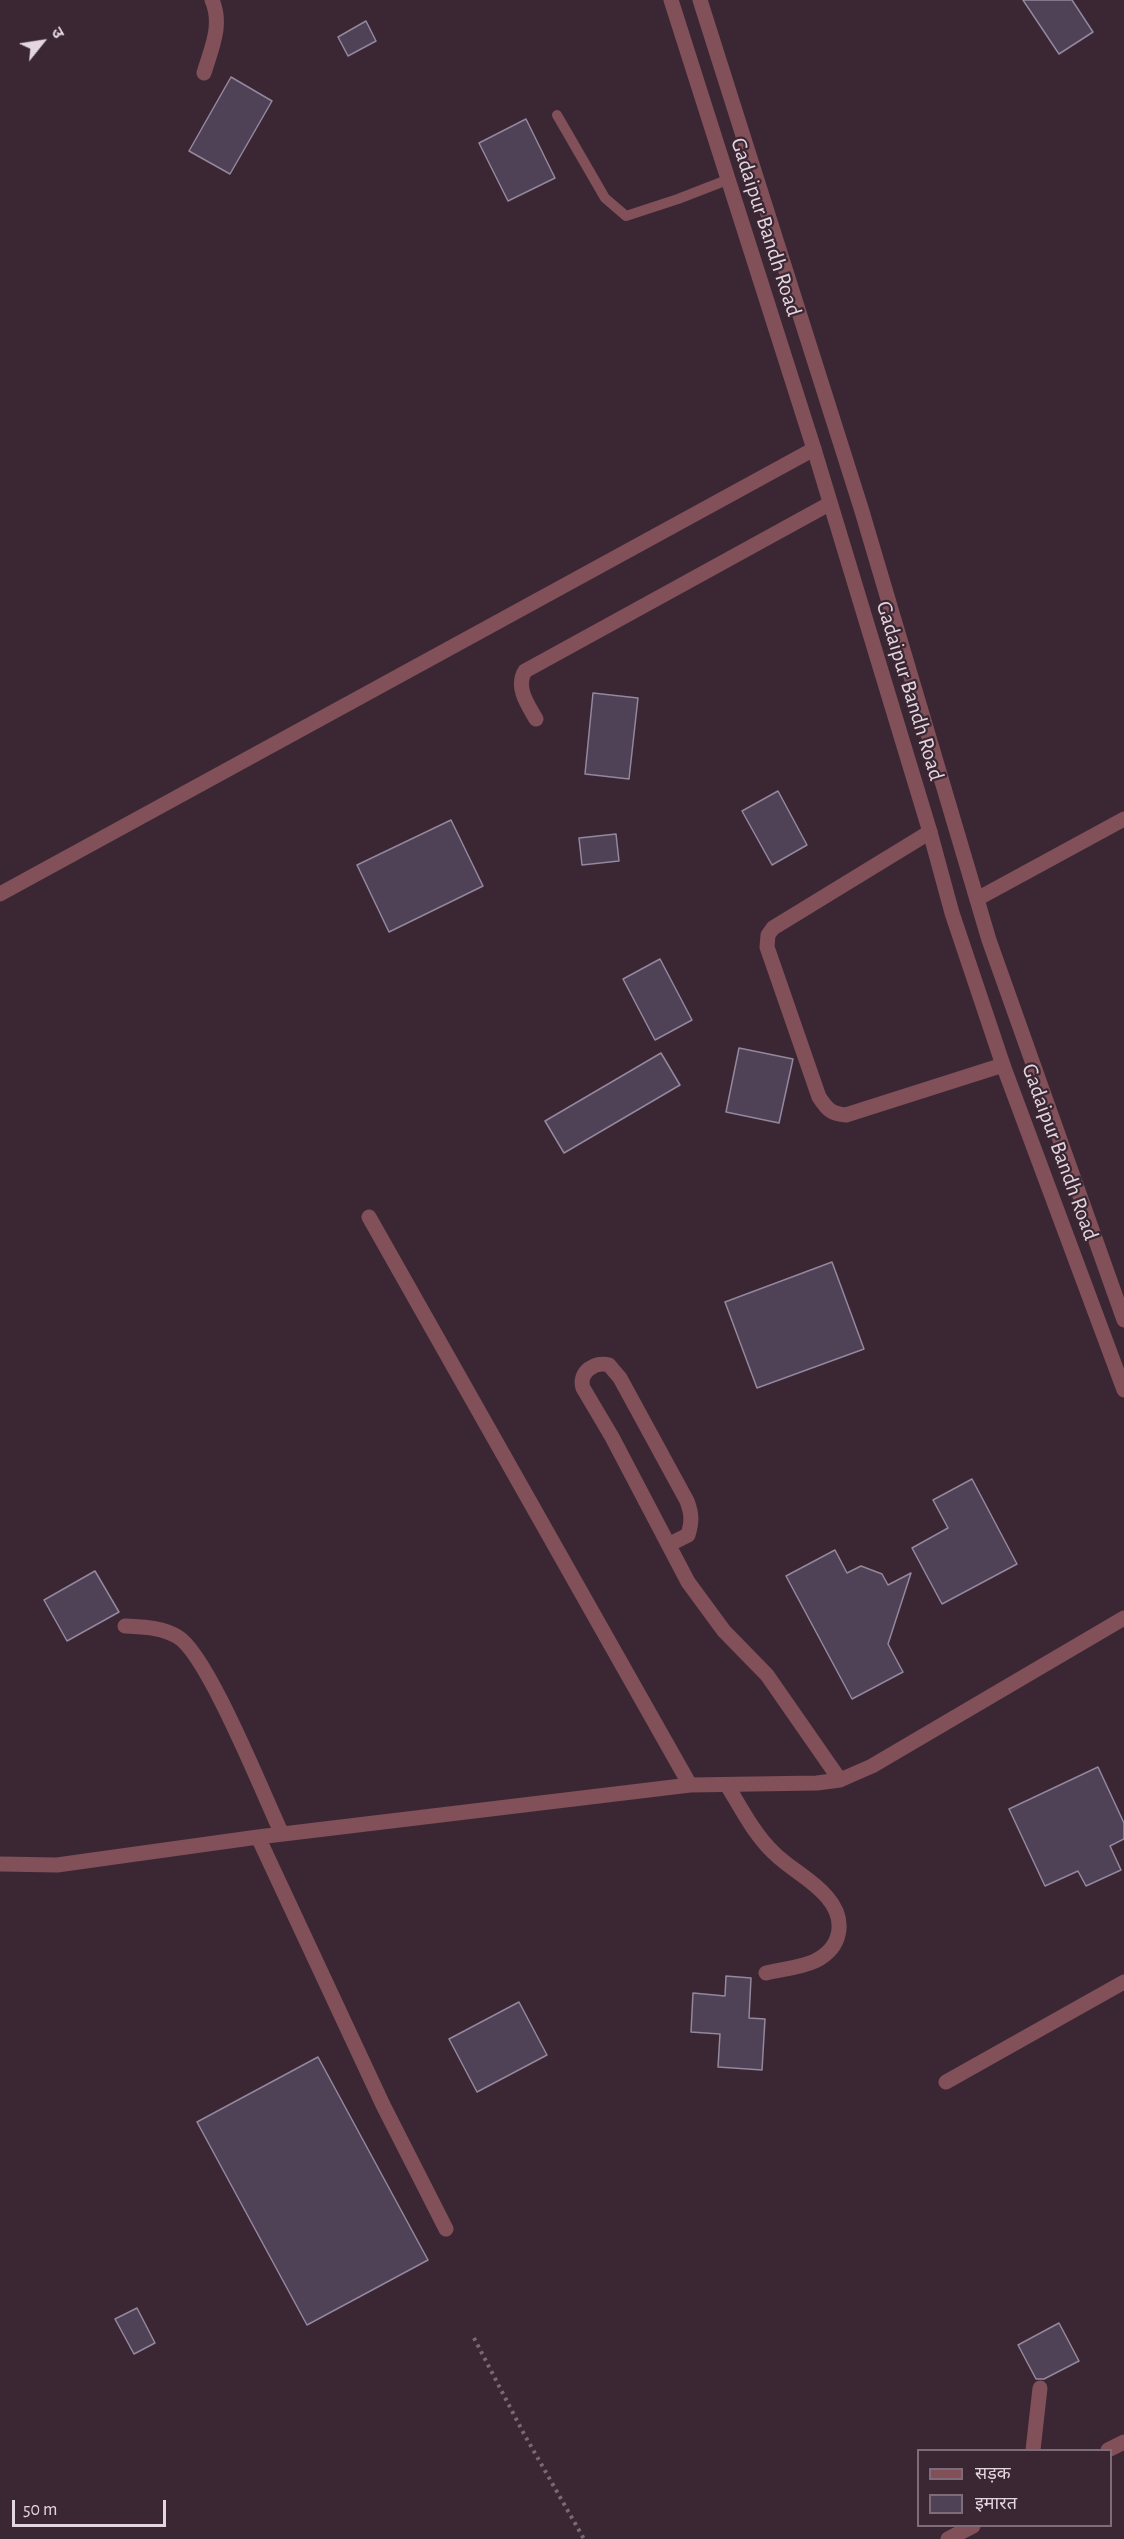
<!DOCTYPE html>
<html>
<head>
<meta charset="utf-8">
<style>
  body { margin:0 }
  #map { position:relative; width:1124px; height:2539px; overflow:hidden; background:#3b2734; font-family:"Alegreya Sans","Noto Sans Devanagari",sans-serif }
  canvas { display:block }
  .legend { position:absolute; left:917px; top:2449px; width:195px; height:78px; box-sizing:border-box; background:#3b2734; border:2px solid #7e6d78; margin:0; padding:8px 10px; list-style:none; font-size:18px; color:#e3d6de }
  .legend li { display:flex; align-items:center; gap:12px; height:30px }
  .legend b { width:30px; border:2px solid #7e6d78 }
  .north { position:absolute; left:12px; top:12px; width:60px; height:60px; -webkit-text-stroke:4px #3b2734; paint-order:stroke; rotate:60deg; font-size:16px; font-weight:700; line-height:24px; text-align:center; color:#e3d6de }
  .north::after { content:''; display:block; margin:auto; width:21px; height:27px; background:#e3d6de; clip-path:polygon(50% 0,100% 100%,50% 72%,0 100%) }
  .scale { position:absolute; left:12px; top:2500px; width:154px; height:27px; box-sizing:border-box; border:3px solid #e3d6de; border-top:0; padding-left:8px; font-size:18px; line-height:21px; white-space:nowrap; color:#e3d6de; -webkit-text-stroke:4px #3b2734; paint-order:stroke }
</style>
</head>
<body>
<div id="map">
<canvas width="1124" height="2539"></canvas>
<ul class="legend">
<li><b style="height:8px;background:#815058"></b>सड़क</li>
<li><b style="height:16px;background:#4f4257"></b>इमारत</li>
</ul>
<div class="north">उ</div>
<div class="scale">50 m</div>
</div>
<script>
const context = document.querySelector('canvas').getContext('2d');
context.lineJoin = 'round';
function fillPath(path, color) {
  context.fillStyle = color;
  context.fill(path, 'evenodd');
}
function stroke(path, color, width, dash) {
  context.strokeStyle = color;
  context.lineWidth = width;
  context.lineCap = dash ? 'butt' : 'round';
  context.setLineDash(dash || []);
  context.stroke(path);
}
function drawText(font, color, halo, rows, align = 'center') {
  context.font = font + ' "Alegreya Sans",sans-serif';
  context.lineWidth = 4.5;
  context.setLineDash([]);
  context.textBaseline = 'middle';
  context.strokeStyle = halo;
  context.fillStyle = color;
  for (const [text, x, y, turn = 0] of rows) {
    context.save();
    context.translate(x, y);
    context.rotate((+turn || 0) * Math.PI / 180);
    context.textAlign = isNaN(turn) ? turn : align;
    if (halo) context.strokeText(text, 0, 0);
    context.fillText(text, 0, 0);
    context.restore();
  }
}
const building = new Path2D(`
  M 1023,0 L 1072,0 L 1093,32 L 1059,54 Z
  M 366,21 L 376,41 L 348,56 L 338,37 Z
  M 231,77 L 272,101 L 230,174 L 189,151 Z
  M 526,119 L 555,178 L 508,201 L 479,143 Z
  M 593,693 L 638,698 L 629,779 L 585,774 Z
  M 778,791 L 807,845 L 772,865 L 742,811 Z
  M 451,820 L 483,886 L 389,932 L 357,865 Z
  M 616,834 L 619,861 L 582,865 L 579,838 Z
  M 660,959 L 692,1020 L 655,1040 L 623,979 Z
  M 739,1048 L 793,1059 L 779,1123 L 726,1112 Z
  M 661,1053 L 680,1085 L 564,1153 L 545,1121 Z
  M 832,1262 L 864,1349 L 757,1388 L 725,1302 Z
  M 972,1479 L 1017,1564 L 942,1604 L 912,1548 L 948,1528 L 933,1500 Z
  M 835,1550 L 847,1573 L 861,1566 L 882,1574 L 888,1585 L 911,1573 L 888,1644 L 903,1672 L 852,1699 L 786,1576 Z
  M 95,1571 L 119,1612 L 67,1641 L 44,1600 Z
  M 1098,1767 L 1124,1823 L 1124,1839 L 1110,1846 L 1121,1870 L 1086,1886 L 1078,1871 L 1045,1886 L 1009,1809 Z
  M 726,1976 L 751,1978 L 749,2018 L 765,2019 L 762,2070 L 718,2067 L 720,2034 L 691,2032 L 693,1993 L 725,1996 Z
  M 519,2002 L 547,2055 L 477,2092 L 449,2039 Z
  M 318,2057 L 428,2260 L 307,2325 L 197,2122 Z
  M 137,2308 L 155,2343 L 134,2354 L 115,2319 Z
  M 1059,2323 L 1079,2361 L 1044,2379 L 1036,2379 L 1018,2345 Z`);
fillPath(building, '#4f4257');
stroke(building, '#94879e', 1.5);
stroke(new Path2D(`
  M 474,2338 L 524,2434 L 584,2539`), '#7a6974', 4, [3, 4.5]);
stroke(new Path2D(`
  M 557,115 L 605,198 L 626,216 L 678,199 L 727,180`), '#815058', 10);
stroke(new Path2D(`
  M 204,73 C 211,49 223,25 212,0
  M 536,719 C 528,705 515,687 525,671 L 829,504
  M 930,832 L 773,928 L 768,935 L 767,947 L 819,1097 C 827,1109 831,1114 846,1115 L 1003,1065
  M 0,894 L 814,449
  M 977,899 L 1124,819
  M 369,1217 L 690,1785
  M 670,1544 L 688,1535 C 692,1522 692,1514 687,1501 L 620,1378 L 609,1365 C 595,1361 578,1372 583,1388 L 612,1437 L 688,1582 L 724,1631 L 767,1675 L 840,1780
  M 125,1626 C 143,1627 162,1627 178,1637 C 208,1655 264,1796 282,1834
  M 727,1785 C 741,1808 754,1834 774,1853 C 790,1869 812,1879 827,1897 C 846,1919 843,1947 815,1961 C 800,1968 782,1969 766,1973
  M 258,1837 L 383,2105 L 446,2229
  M 0,1864 L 57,1865 L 258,1837 L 690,1785 L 817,1783 L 840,1780 L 872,1766 L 1124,1618
  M 946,2082 L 1124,1982
  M 1033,2450 L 1040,2388
  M 1108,2450 L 1124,2442
  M 948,2539 L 973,2526`), '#815058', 15);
stroke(new Path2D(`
  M 671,0 L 814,449 L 930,832 L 952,913 L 1003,1065 L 1124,1390
  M 700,0 L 861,508 L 989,940 L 1124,1320`), '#815058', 15);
drawText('22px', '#e3d6de', '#3b2734', [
  ["Gadaipur Bandh Road",766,227,72],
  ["Gadaipur Bandh Road",910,691,73],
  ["Gadaipur Bandh Road",1060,1152,70]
]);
</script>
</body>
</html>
